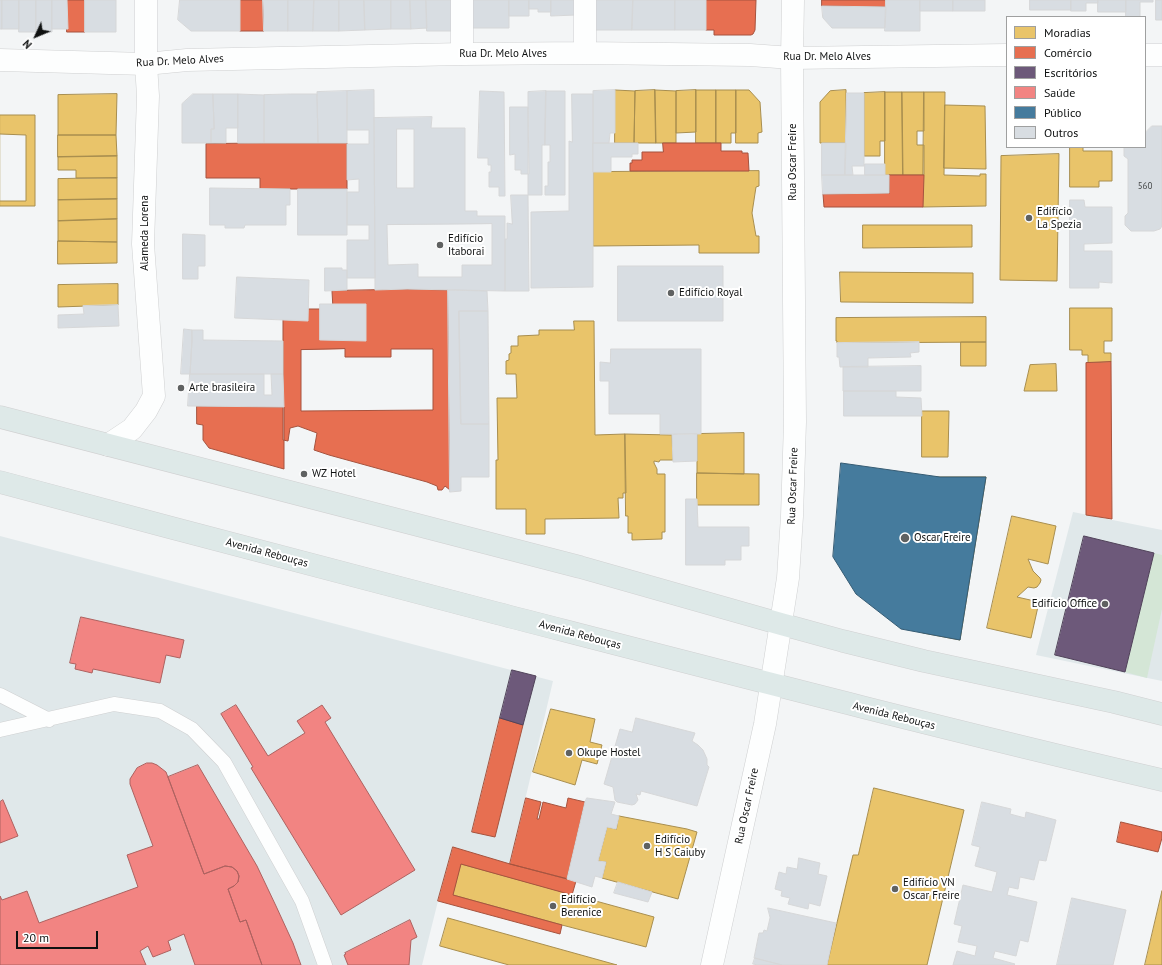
<!DOCTYPE html>
<html>
<head>
<meta charset="utf-8">
<style>
  body { margin:0 }
  #map { position:relative; width:1162px; height:965px; overflow:hidden; background:#f3f5f6; font-family:"PT Sans",sans-serif }
  canvas { display:block }
  .legend { position:absolute; left:1006px; top:16px; width:140px; height:132px; box-sizing:border-box; background:#fff; border:1px solid #9fa0a0; margin:0; padding:5px 7px; list-style:none; font-size:12px; color:#0f1111 }
  .legend li { display:flex; align-items:center; gap:8px; height:20px }
  .legend b { width:20px; border:1px solid #9fa0a0 }
  .north { position:absolute; left:16px; top:16px; width:40px; height:40px; -webkit-text-stroke:3px #fff; paint-order:stroke; rotate:226deg; font-size:11px; font-weight:700; line-height:16px; text-align:center; color:#0f1111 }
  .north::after { content:''; display:block; margin:auto; width:14px; height:18px; background:#0f1111; clip-path:polygon(50% 0,100% 100%,50% 72%,0 100%) }
  .scale { position:absolute; left:16px; top:931px; width:82px; height:18px; box-sizing:border-box; border:2px solid #0f1111; border-top:0; padding-left:5px; font-size:12px; line-height:14px; white-space:nowrap; color:#0f1111; -webkit-text-stroke:3px #fff; paint-order:stroke }
</style>
</head>
<body>
<div id="map">
<canvas width="1162" height="965"></canvas>
<ul class="legend">
<li><b style="height:11px;background:#e9c46a"></b>Moradias</li>
<li><b style="height:11px;background:#e76f51"></b>Comércio</li>
<li><b style="height:11px;background:#6d597a"></b>Escritórios</li>
<li><b style="height:11px;background:#f28482"></b>Saúde</li>
<li><b style="height:11px;background:#457b9d"></b>Público</li>
<li><b style="height:11px;background:#d8dde2"></b>Outros</li>
</ul>
<div class="north">N</div>
<div class="scale">20 m</div>
</div>
<script>
const context = document.querySelector('canvas').getContext('2d');
context.lineJoin = 'round';
function fillPath(path, color) {
  context.fillStyle = color;
  context.fill(path, 'evenodd');
}
function stroke(path, color, width, dash) {
  context.strokeStyle = color;
  context.lineWidth = width;
  context.lineCap = dash ? 'butt' : 'round';
  context.setLineDash(dash || []);
  context.stroke(path);
}
function drawText(font, color, halo, rows, align = 'center') {
  context.font = font + ' "PT Sans",sans-serif';
  context.lineWidth = 4;
  context.setLineDash([]);
  context.textBaseline = 'middle';
  context.strokeStyle = halo;
  context.fillStyle = color;
  for (const [text, x, y, turn = 0] of rows) {
    context.save();
    context.translate(x, y);
    context.rotate((+turn || 0) * Math.PI / 180);
    context.textAlign = isNaN(turn) ? turn : align;
    if (halo) context.strokeText(text, 0, 0);
    context.fillText(text, 0, 0);
    context.restore();
  }
}
fillPath(new Path2D(`
  M 1073,512 L 1162,530 L 1162,681 L 1036,655 Z
  M 0,536 L 553,681 L 510,864 L 438,901 L 422,965 L 0,965 Z`), '#e0e8ea');
fillPath(new Path2D(`
  M 1154,553 L 1162,555 L 1162,609 L 1147,678 L 1125,672 Z`), '#d4e6d6');
const homes = new Path2D(`
  M 615,90 L 635,91 L 634,143 L 615,143 Z
  M 655,90 L 676,91 L 676,143 L 656,143 Z
  M 655,90 L 656,143 L 634,143 L 635,91 Z
  M 696,90 L 716,90 L 716,143 L 696,143 Z
  M 696,90 L 696,132 L 676,133 L 676,91 Z
  M 716,90 L 736,90 L 736,133 L 731,133 L 731,143 L 716,143 Z
  M 736,90 L 749,90 L 760,102 L 762,132 L 758,133 L 758,143 L 736,143 Z
  M 846,90 L 846,143 L 820,143 L 820,102 L 830,91 Z
  M 885,92 L 902,92 L 903,175 L 885,175 Z
  M 885,92 L 885,141 L 880,141 L 880,156 L 864,156 L 864,93 Z
  M 902,92 L 924,92 L 924,131 L 917,131 L 917,145 L 924,145 L 924,175 L 903,175 Z
  M 924,92 L 945,92 L 944,175 L 980,176 L 980,174 L 986,174 L 986,206 L 923,207 Z
  M 117,94 L 116,135 L 58,135 L 58,95 Z
  M 945,105 L 985,106 L 986,169 L 944,168 Z
  M 0,115 L 35,115 L 35,206 L 0,206 Z
  M 0,134 L 26,135 L 26,201 L 0,201 Z
  M 58,135 L 116,135 L 117,156 L 58,157 Z
  M 1070,147 L 1083,147 L 1083,151 L 1112,151 L 1112,181 L 1099,181 L 1099,187 L 1070,187 Z
  M 1059,154 L 1057,281 L 1000,280 L 1001,156 Z
  M 117,156 L 117,178 L 76,178 L 76,170 L 58,170 L 58,157 Z
  M 759,171 L 759,186 L 756,187 L 752,213 L 756,236 L 759,236 L 759,253 L 699,253 L 699,245 L 593,246 L 593,172 Z
  M 117,178 L 117,199 L 58,200 L 58,179 Z
  M 117,199 L 117,219 L 58,221 L 58,200 Z
  M 117,219 L 117,242 L 58,241 L 58,221 Z
  M 863,225 L 972,225 L 972,247 L 863,248 Z
  M 58,241 L 117,242 L 117,263 L 58,264 Z
  M 840,272 L 973,273 L 973,303 L 841,302 Z
  M 118,284 L 118,305 L 58,307 L 58,285 Z
  M 1070,308 L 1112,308 L 1112,341 L 1104,341 L 1104,353 L 1111,353 L 1111,362 L 1088,363 L 1088,355 L 1082,355 L 1082,350 L 1070,350 Z
  M 986,317 L 986,342 L 837,343 L 837,341 L 836,341 L 836,318 Z
  M 574,321 L 594,321 L 595,435 L 625,434 L 626,493 L 623,493 L 623,498 L 618,498 L 619,518 L 545,519 L 545,534 L 526,534 L 526,509 L 496,509 L 496,460 L 498,460 L 497,398 L 517,398 L 516,374 L 506,374 L 506,361 L 509,360 L 509,354 L 511,353 L 511,346 L 518,346 L 518,336 L 539,335 L 539,330 L 574,330 Z
  M 961,342 L 986,342 L 986,366 L 961,366 Z
  M 1056,364 L 1057,391 L 1024,391 L 1030,365 Z
  M 922,411 L 949,411 L 948,457 L 922,457 Z
  M 744,433 L 744,474 L 697,473 L 697,434 Z
  M 625,434 L 672,435 L 673,460 L 660,460 L 659,462 L 654,461 L 654,463 L 657,469 L 657,474 L 665,474 L 665,532 L 662,532 L 662,539 L 632,540 L 632,533 L 628,533 L 628,516 L 626,516 Z
  M 697,473 L 759,474 L 759,505 L 697,505 Z
  M 906,477 L 986,477 L 960,640 L 923,633 L 911,626 L 899,615 L 890,601 L 884,587 L 886,565 Z
  M 922,494 L 981,508 L 964,609 L 901,595 Z
  M 1012,516 L 1056,526 L 1048,564 L 1028,559 L 1033,571 L 1040,578 L 1041,580 L 1040,583 L 1037,587 L 1034,588 L 1028,587 L 1017,597 L 1039,602 L 1031,638 L 987,628 Z
  M 551,709 L 595,719 L 590,742 L 602,745 L 597,764 L 582,760 L 575,785 L 533,772 Z
  M 874,788 L 964,810 L 927,965 L 827,965 L 853,855 L 858,855 Z
  M 619,816 L 687,829 L 697,832 L 678,899 L 602,878 L 606,862 L 598,861 L 607,827 L 616,829 Z
  M 461,864 L 654,917 L 646,947 L 562,925 L 453,895 Z
  M 1162,891 L 1162,965 L 1145,965 Z
  M 448,918 L 617,965 L 509,965 L 440,946 Z`);
fillPath(homes, '#e9c46a');
stroke(homes, '#a88e4f', 1);
const shops = new Path2D(`
  M 67,0 L 85,0 L 85,32 L 67,32 Z
  M 240,0 L 263,0 L 264,31 L 240,31 Z
  M 706,0 L 756,0 L 755,30 L 753,34 L 751,35 L 714,35 L 714,30 L 706,30 Z
  M 822,0 L 886,0 L 886,7 L 822,6 Z
  M 264,143 L 347,143 L 347,189 L 260,189 L 260,178 L 206,178 L 206,144 Z
  M 663,143 L 721,143 L 721,151 L 742,151 L 742,153 L 748,153 L 749,171 L 630,171 L 630,163 L 632,163 L 632,160 L 642,160 L 642,152 L 663,152 Z
  M 889,175 L 924,175 L 923,207 L 824,207 L 823,194 L 889,193 Z
  M 407,289 L 448,290 L 450,490 L 445,486 L 442,490 L 438,490 L 437,486 L 427,482 L 329,455 L 314,450 L 317,433 L 298,426 L 290,428 L 288,441 L 283,440 L 283,309 L 333,309 L 332,291 Z
  M 345,349 L 345,357 L 391,357 L 391,349 L 433,349 L 433,410 L 301,411 L 301,350 Z
  M 1111,362 L 1112,519 L 1086,515 L 1086,363 Z
  M 197,406 L 284,407 L 284,469 L 209,448 L 203,440 L 203,425 L 197,424 Z
  M 500,718 L 523,725 L 495,837 L 472,832 Z
  M 526,798 L 541,802 L 537,819 L 539,819 L 543,802 L 566,808 L 568,798 L 585,802 L 567,879 L 510,864 Z
  M 1121,822 L 1162,832 L 1162,838 L 1158,852 L 1117,842 Z
  M 453,847 L 510,864 L 576,881 L 572,895 L 461,864 L 453,895 L 562,925 L 560,934 L 438,901 Z`);
fillPath(shops, '#e76f51');
stroke(shops, '#a6533e', 1);
const offices = new Path2D(`
  M 1084,536 L 1154,553 L 1125,672 L 1055,655 Z
  M 512,670 L 536,676 L 523,725 L 500,718 Z`);
fillPath(offices, '#6d597a');
stroke(offices, '#51435a', 1);
const health = new Path2D(`
  M 81,617 L 184,640 L 180,658 L 166,655 L 160,683 L 93,669 L 92,673 L 75,669 L 76,664 L 70,663 Z
  M 236,705 L 268,756 L 305,733 L 297,721 L 322,705 L 331,718 L 325,722 L 415,870 L 341,915 L 251,768 L 253,767 L 221,714 Z
  M 147,763 L 152,763 L 157,765 L 166,772 L 204,874 L 225,866 L 232,867 L 237,871 L 239,876 L 238,882 L 234,886 L 228,889 L 240,922 L 246,920 L 262,965 L 195,965 L 184,934 L 168,941 L 171,950 L 153,957 L 148,946 L 140,951 L 146,965 L 0,965 L 0,896 L 2,900 L 27,891 L 39,923 L 138,887 L 127,855 L 153,846 L 130,784 L 130,779 L 137,768 Z
  M 198,765 L 257,866 L 276,906 L 293,943 L 301,965 L 262,965 L 246,920 L 240,922 L 228,889 L 234,886 L 238,882 L 239,876 L 237,871 L 232,867 L 225,866 L 204,874 L 168,777 Z
  M 3,800 L 18,836 L 0,843 L 0,802 Z
  M 410,920 L 417,937 L 411,940 L 409,965 L 348,965 L 344,955 L 346,954 L 345,953 Z`);
fillPath(health, '#f28482');
stroke(health, '#ae6260', 1);
const public = new Path2D(`
  M 841,463 L 940,477 L 986,477 L 960,640 L 901,629 L 856,594 L 833,557 Z`);
fillPath(public, '#457b9d');
stroke(public, '#355b73', 1);
const building = new Path2D(`
  M 0,0 L 2,0 L 2,29 L 0,29 Z
  M 2,0 L 19,0 L 19,29 L 2,29 Z
  M 19,0 L 36,0 L 36,32 L 19,32 Z
  M 36,0 L 52,0 L 52,32 L 36,32 Z
  M 52,0 L 67,0 L 68,29 L 52,29 Z
  M 85,0 L 116,0 L 116,32 L 85,32 Z
  M 180,0 L 240,0 L 240,31 L 191,31 L 178,20 Z
  M 263,0 L 288,0 L 288,31 L 264,31 Z
  M 288,0 L 314,0 L 313,31 L 288,31 Z
  M 314,0 L 339,0 L 339,31 L 313,31 Z
  M 339,0 L 364,0 L 365,30 L 339,31 Z
  M 364,0 L 391,0 L 391,29 L 365,30 Z
  M 391,0 L 410,0 L 411,29 L 391,29 Z
  M 410,0 L 426,0 L 427,28 L 411,29 Z
  M 426,0 L 458,0 L 458,31 L 427,31 Z
  M 468,0 L 509,0 L 509,28 L 468,28 Z
  M 509,0 L 529,0 L 529,16 L 509,16 Z
  M 529,0 L 551,0 L 551,12 L 538,12 L 538,9 L 529,9 Z
  M 551,0 L 575,0 L 576,15 L 551,16 Z
  M 592,0 L 633,0 L 632,30 L 592,30 Z
  M 633,0 L 675,0 L 675,30 L 632,30 Z
  M 675,0 L 706,0 L 706,30 L 675,30 Z
  M 886,0 L 920,0 L 920,31 L 885,31 Z
  M 920,0 L 953,0 L 953,11 L 920,11 Z
  M 953,0 L 985,0 L 985,11 L 953,11 Z
  M 1030,0 L 1071,0 L 1071,10 L 1030,10 Z
  M 1071,0 L 1098,0 L 1098,3 L 1086,3 L 1086,11 L 1071,11 Z
  M 1098,0 L 1126,0 L 1126,12 L 1098,12 Z
  M 1126,0 L 1153,0 L 1153,2 L 1140,2 L 1140,17 L 1126,17 Z
  M 1156,0 L 1162,0 L 1162,20 L 1156,20 Z
  M 822,6 L 886,7 L 885,28 L 832,28 L 823,18 Z
  M 374,90 L 375,278 L 347,278 L 347,240 L 369,240 L 369,225 L 347,225 L 347,192 L 359,192 L 359,179 L 347,180 L 347,144 L 369,144 L 369,130 L 347,130 L 347,91 Z
  M 615,90 L 615,133 L 610,133 L 609,143 L 593,143 L 593,91 Z
  M 347,91 L 347,143 L 318,143 L 317,92 Z
  M 480,91 L 504,92 L 505,196 L 499,196 L 499,187 L 489,187 L 489,172 L 491,172 L 491,165 L 488,165 L 488,158 L 478,158 Z
  M 546,91 L 565,91 L 565,195 L 545,195 L 545,186 L 548,186 L 548,162 L 550,162 L 550,145 L 545,145 Z
  M 546,91 L 545,145 L 542,145 L 542,195 L 528,195 L 528,92 Z
  M 847,93 L 864,93 L 864,166 L 852,166 L 853,175 L 845,175 Z
  M 193,94 L 213,94 L 214,129 L 211,129 L 211,143 L 182,143 L 182,104 Z
  M 213,94 L 238,94 L 238,128 L 226,128 L 226,143 L 211,143 L 211,129 L 214,129 Z
  M 238,94 L 264,95 L 264,143 L 238,143 Z
  M 291,94 L 317,94 L 318,143 L 264,143 L 264,95 Z
  M 572,94 L 593,94 L 593,287 L 531,288 L 531,212 L 569,211 L 569,141 L 572,142 Z
  M 510,107 L 528,107 L 529,174 L 521,174 L 521,170 L 515,170 L 515,154 L 510,155 Z
  M 432,117 L 431,128 L 465,128 L 465,211 L 477,211 L 477,216 L 505,216 L 505,291 L 407,289 L 375,290 L 374,118 ZM 397,129 L 414,129 L 414,188 L 397,188 Z
  M 1152,126 L 1162,126 L 1162,226 L 1160,229 L 1154,231 L 1131,231 L 1125,225 L 1125,216 L 1128,213 L 1128,159 L 1124,156 L 1124,147 L 1145,147 L 1145,133 Z
  M 593,143 L 638,143 L 638,154 L 632,154 L 632,157 L 611,157 L 611,172 L 593,172 Z
  M 822,143 L 846,143 L 845,175 L 822,175 Z
  M 865,164 L 885,164 L 885,175 L 865,175 Z
  M 822,175 L 889,175 L 889,193 L 823,194 Z
  M 210,188 L 290,189 L 290,205 L 286,205 L 286,225 L 245,225 L 244,228 L 225,228 L 225,225 L 210,225 Z
  M 298,189 L 347,189 L 347,235 L 298,235 Z
  M 511,195 L 528,195 L 529,291 L 505,291 L 505,239 L 507,239 L 507,223 L 512,224 Z
  M 1070,200 L 1084,200 L 1085,207 L 1112,207 L 1112,243 L 1084,244 L 1084,251 L 1112,251 L 1112,283 L 1099,282 L 1099,288 L 1070,288 Z
  M 492,224 L 492,265 L 462,265 L 462,277 L 418,277 L 418,264 L 388,265 L 387,225 Z
  M 183,234 L 205,235 L 205,266 L 198,266 L 198,279 L 183,279 Z
  M 618,266 L 723,266 L 723,321 L 618,321 Z
  M 325,268 L 342,268 L 342,270 L 347,270 L 347,290 L 325,291 Z
  M 237,277 L 309,280 L 308,321 L 235,318 Z
  M 448,290 L 487,291 L 488,311 L 459,311 L 461,424 L 489,424 L 489,477 L 461,477 L 461,491 L 450,492 Z
  M 320,304 L 366,304 L 366,341 L 320,340 Z
  M 118,305 L 119,326 L 58,328 L 58,315 L 84,314 L 83,306 Z
  M 459,311 L 488,311 L 489,424 L 461,424 Z
  M 184,329 L 192,330 L 192,340 L 190,374 L 181,374 Z
  M 192,330 L 203,330 L 203,340 L 283,341 L 283,374 L 190,374 L 192,340 Z
  M 919,342 L 919,352 L 910,353 L 911,357 L 868,358 L 868,367 L 840,367 L 839,357 L 837,357 L 837,343 Z
  M 611,349 L 701,349 L 701,434 L 660,434 L 660,414 L 609,414 L 609,381 L 600,381 L 600,362 L 610,363 Z
  M 921,366 L 921,391 L 843,391 L 843,367 Z
  M 190,374 L 264,374 L 264,395 L 272,395 L 271,374 L 283,374 L 284,407 L 188,406 Z
  M 844,391 L 896,391 L 896,397 L 921,398 L 922,416 L 844,416 Z
  M 697,434 L 697,461 L 673,462 L 672,435 Z
  M 686,499 L 697,499 L 698,527 L 749,527 L 749,546 L 741,546 L 741,560 L 725,560 L 725,565 L 686,565 Z
  M 636,718 L 695,733 L 692,741 L 698,745 L 703,750 L 707,759 L 707,765 L 709,767 L 697,806 L 641,791 L 640,795 L 636,794 L 638,800 L 635,804 L 632,805 L 617,802 L 615,800 L 613,787 L 604,784 L 620,729 L 632,732 Z
  M 587,798 L 615,802 L 611,814 L 619,816 L 616,829 L 607,827 L 598,861 L 606,862 L 602,878 L 595,876 L 592,887 L 567,879 L 585,802 Z
  M 982,802 L 1011,809 L 1010,814 L 1025,818 L 1026,812 L 1056,820 L 1046,861 L 1039,860 L 1034,880 L 1020,877 L 1018,889 L 1009,887 L 1007,895 L 1037,902 L 1028,942 L 1020,940 L 1016,956 L 995,951 L 993,958 L 1015,964 L 1014,965 L 953,965 L 957,951 L 975,956 L 977,946 L 958,942 L 962,926 L 954,924 L 963,885 L 992,892 L 997,872 L 975,866 L 980,847 L 972,845 Z
  M 799,858 L 820,863 L 818,874 L 827,876 L 820,906 L 809,903 L 808,909 L 788,904 L 790,898 L 781,896 L 782,891 L 775,889 L 779,872 L 786,874 L 787,867 L 797,869 Z
  M 618,882 L 652,892 L 648,902 L 614,893 Z
  M 1072,898 L 1126,910 L 1113,965 L 1057,965 Z
  M 768,908 L 836,923 L 827,965 L 782,965 L 754,958 L 759,933 L 763,933 L 764,930 L 767,931 L 770,918 Z
  M 755,958 L 782,965 L 758,965 L 753,964 Z`);
fillPath(building, '#d8dde2');
stroke(building, '#d6d7d8', 1);
const lane = new Path2D(`
  M 0,695 L 49,720
  M 0,730 L 114,704 L 160,711 L 192,729 L 224,762 L 302,901 L 325,965`);
const street = new Path2D(`
  M 585,53 L 585,0
  M 462,54 L 462,0
  M 1145,55 L 1162,55
  M 0,60 L 146,64 L 187,60 L 462,54 L 585,53 L 750,55 L 792,58 L 1007,55
  M 108,445 L 132,429 L 146,411 L 154,396 L 143,244 L 148,96 L 146,64 L 146,0`);
const secondary = new Path2D(`
  M 712,965 L 765,724 L 788,578 L 792,516 L 795,422 L 792,58 L 793,0`);
const primary = new Path2D(`
  M 0,417 L 580,567 L 781,624 L 843,641 L 924,661 L 1114,702 L 1162,714
  M 0,482 C 165,527 330,569 496,613 C 717,670 939,728 1162,780`);
stroke(lane, '#cfd0d1', 15);
stroke(street, '#cfd0d1', 23);
stroke(secondary, '#cfd0d1', 23);
stroke(primary, '#d0d0d1', 23);
stroke(lane, '#fdfefe', 14);
stroke(street, '#fdfefe', 22);
stroke(secondary, '#fdfefe', 22);
stroke(primary, '#dee9e8', 22);
for (const [x, y, r, color] of [
  [1029,218,4,"#5f6161"],
  [440,245,4,"#5f6161"],
  [671,293,4,"#5f6161"],
  [181,388,4,"#5f6161"],
  [304,474,4,"#5f6161"],
  [905,538,5,"#5f6161"],
  [1105,604,4,"#5f6161"],
  [569,753,4,"#5f6161"],
  [647,846,4,"#5f6161"],
  [895,889,4,"#5f6161"],
  [553,906,4,"#5f6161"]
]) {
  const dot = new Path2D();
  dot.arc(x, y, r, 0, 2 * Math.PI);
  context.fillStyle = color;
  context.fill(dot);
  stroke(dot, '#fff', 1.5);
}
drawText('9px', '#444748', null, [
  ["560",1145,186]
]);
drawText('11px', '#0f1111', '#fff', [
  ["Rua Dr. Melo Alves",503,54],
  ["Rua Dr. Melo Alves",827,57],
  ["Rua Dr. Melo Alves",180,61,-3],
  ["Rua Oscar Freire",793,162,-90],
  ["Alameda Lorena",145,233,-90],
  ["Rua Oscar Freire",793,486,-88],
  ["Avenida Rebouças",267,553,15],
  ["Avenida Rebouças",580,635,15],
  ["Avenida Rebouças",894,716,14],
  ["Rua Oscar Freire",747,806,-78]
]);
drawText('11px', '#0f1111', '#fff', [
  ["Edifício",1037,212],
  ["La Spezia",1037,225],
  ["Edifício",448,239],
  ["Itaborai",448,252],
  ["Edifício Royal",679,293],
  ["Arte brasileira",189,388],
  ["WZ Hotel",312,474],
  ["Oscar Freire",914,538],
  ["Edifício Office",1097,604,"right"],
  ["Okupe Hostel",577,753],
  ["Edifício",655,840],
  ["H S Caiuby",655,853],
  ["Edifício VN",903,883],
  ["Oscar Freire",903,896],
  ["Edifício",561,900],
  ["Berenice",561,913]
], 'left');
</script>
</body>
</html>
